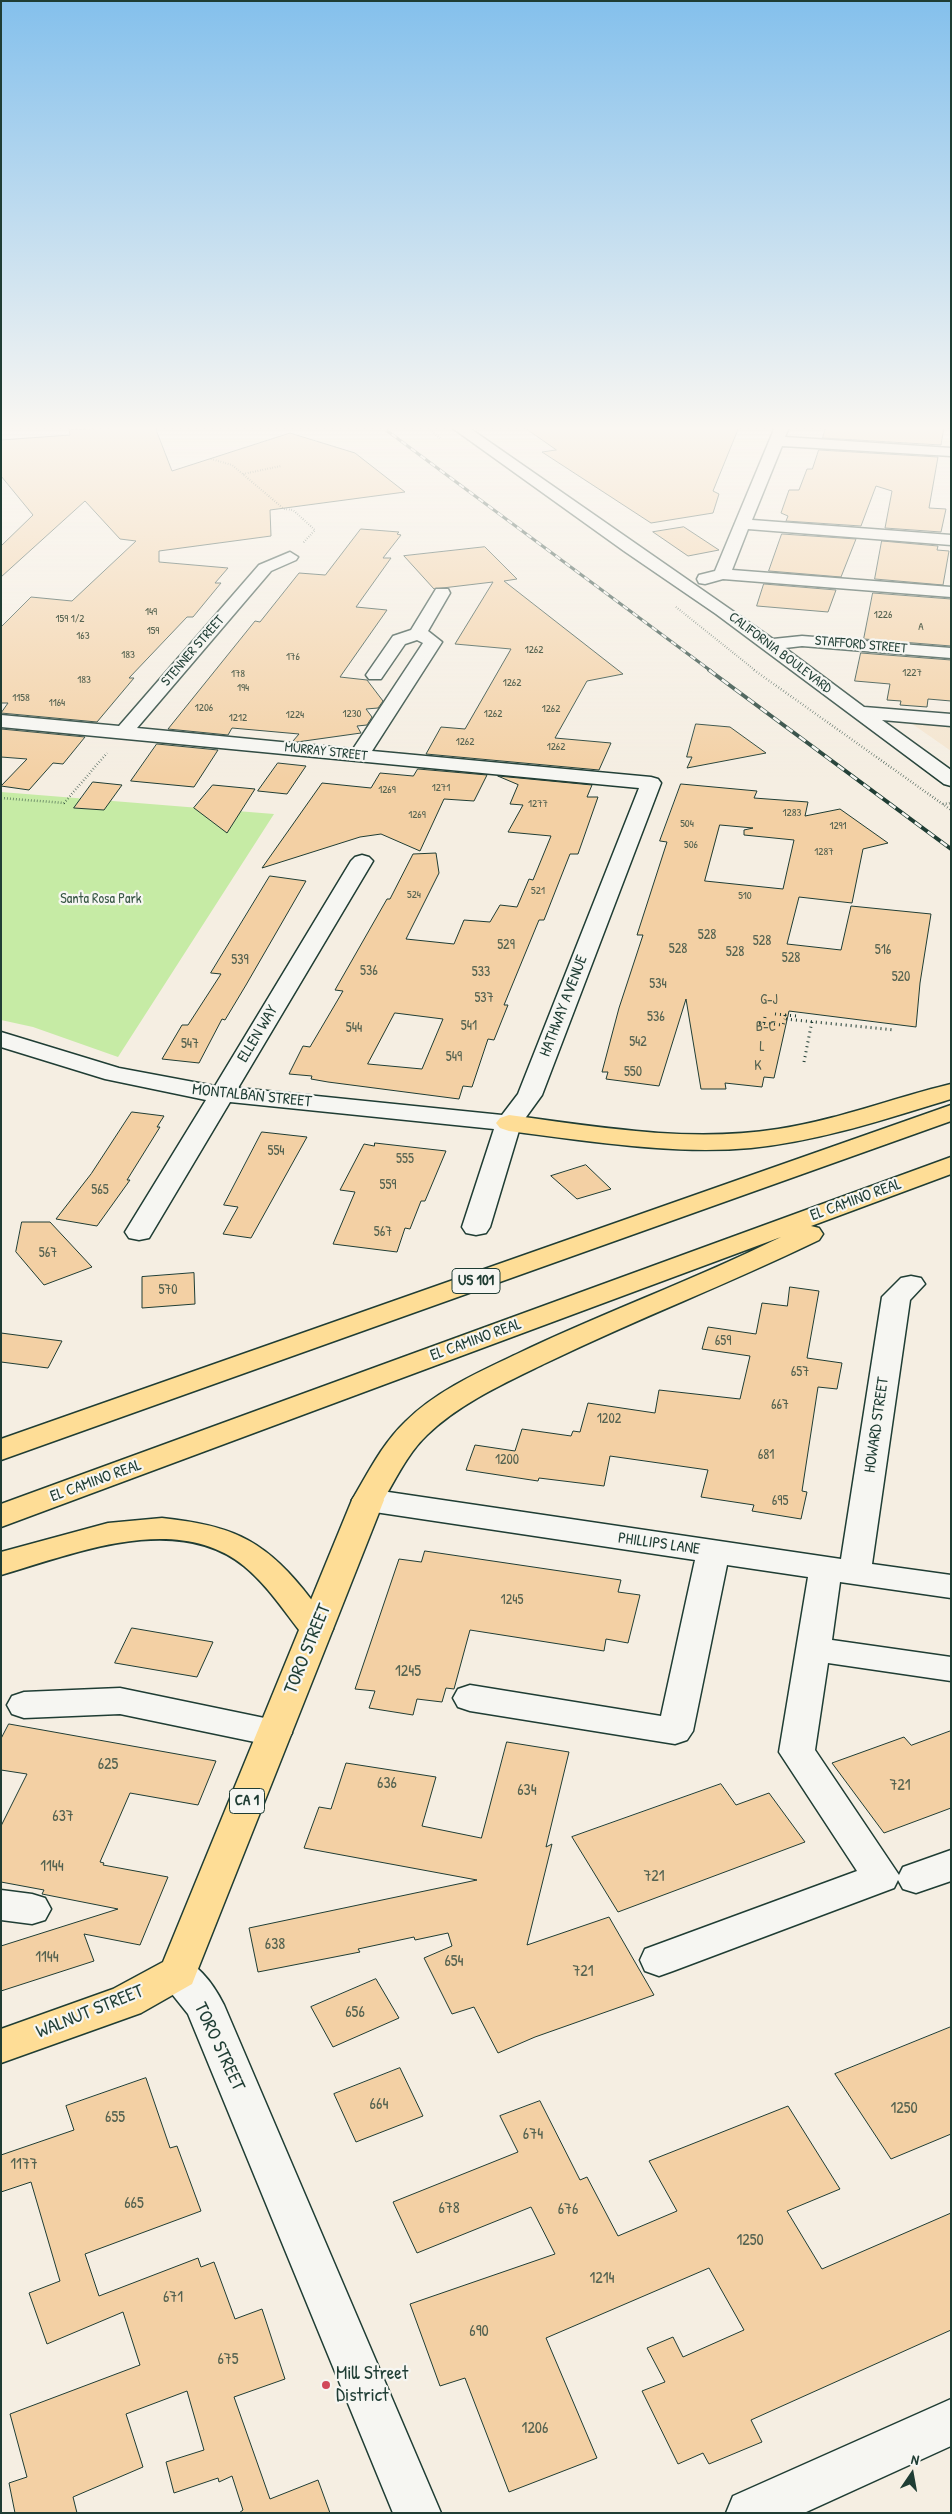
<!DOCTYPE html>
<html>
<head>
<meta charset="utf-8">
<style>
  body { margin:0 }
  #map { position:relative; width:952px; height:2514px; overflow:hidden; background:#f5eee2; font-family:"Patrick Hand",sans-serif }
  canvas { display:block }
  .frame { position:absolute; inset:0; border:2px solid #1f3d34; pointer-events:none }
  .north { position:absolute; left:887px; top:2449px; width:50px; height:50px; -webkit-text-stroke:4px #f6f6f2; paint-order:stroke; rotate:12deg; font-size:14px; font-weight:700; line-height:20px; text-align:center; color:#1f3d34 }
  .north::after { content:''; display:block; margin:auto; width:18px; height:22px; background:#1f3d34; clip-path:polygon(50% 0,100% 100%,50% 72%,0 100%) }
</style>
</head>
<body>
<div id="map">
<canvas width="952" height="2514"></canvas>
<div class="frame"></div>
<div class="north">N</div>
</div>
<script>
const context = document.querySelector('canvas').getContext('2d');
context.lineJoin = 'round';
function fillPath(path, color) {
  context.fillStyle = color;
  context.fill(path, 'evenodd');
}
function stroke(path, color, width, dash) {
  context.strokeStyle = color;
  context.lineWidth = width;
  context.lineCap = dash ? 'butt' : 'round';
  context.setLineDash(dash || []);
  context.stroke(path);
}
function drawText(font, color, halo, rows, align = 'center') {
  context.font = font + ' "Patrick Hand",sans-serif';
  context.lineWidth = 4.5;
  context.setLineDash([]);
  context.textBaseline = 'middle';
  context.strokeStyle = halo;
  context.fillStyle = color;
  for (const [text, x, y, turn = 0] of rows) {
    context.save();
    context.translate(x, y);
    context.rotate((+turn || 0) * Math.PI / 180);
    context.textAlign = isNaN(turn) ? turn : align;
    if (halo) context.strokeText(text, 0, 0);
    context.fillText(text, 0, 0);
    context.restore();
  }
}
fillPath(new Path2D(`
  M 908,721 L 951,725 L 951,751 Z`), '#f4e5cf');
fillPath(new Path2D(`
  M 1,792 L 274,814 L 118,1057 L 33,1027 L 1,1020 Z`), '#c6eba5');
const building = new Path2D(`
  M 155,427 L 172,471 L 290,433 L 355,453 L 405,492 L 270,510 L 271,536 L 159,551 L 159,562 L 228,568 L 215,583 L 221,583 L 193,617 L 187,617 L 129,678 L 134,678 L 97,722 L 1,713 L 8,703 L 1,703 L 1,627 L 31,597 L 72,601 L 136,541 L 120,539 L 85,501 L 1,577 L 1,546 L 33,515 L 1,476 L 1,440 L 70,435 L 69,430 Z
  M 524,427 L 739,427 L 713,491 L 719,494 L 713,513 L 651,523 L 542,452 L 556,450 Z
  M 826,427 L 944,427 L 941,445 L 823,438 Z
  M 819,450 L 938,457 L 929,508 L 946,509 L 941,532 L 885,528 L 892,491 L 876,486 L 861,526 L 786,521 L 788,516 L 781,513 L 789,490 L 799,490 L 807,469 L 812,469 Z
  M 684,527 L 719,550 L 688,556 L 653,532 Z
  M 361,529 L 399,532 L 397,534 L 401,535 L 383,558 L 391,558 L 356,607 L 387,610 L 340,677 L 367,680 L 383,701 L 378,708 L 366,709 L 372,717 L 367,725 L 357,726 L 361,733 L 297,742 L 293,741 L 299,734 L 232,728 L 228,735 L 168,729 L 255,621 L 260,622 L 299,573 L 325,575 Z
  M 782,534 L 856,539 L 841,577 L 769,571 Z
  M 882,541 L 938,546 L 937,550 L 949,551 L 943,585 L 875,579 Z
  M 485,547 L 517,579 L 504,581 L 623,674 L 587,681 L 555,738 L 611,743 L 599,770 L 426,754 L 441,727 L 465,729 L 511,649 L 455,644 L 493,582 L 434,589 L 404,556 Z
  M 764,584 L 836,590 L 828,612 L 757,606 Z
  M 873,593 L 951,599 L 951,646 L 864,639 Z
  M 861,653 L 951,660 L 951,701 L 928,699 L 927,707 L 900,705 L 901,701 L 887,700 L 890,684 L 855,681 Z
  M 696,724 L 730,727 L 766,753 L 687,768 L 692,757 L 687,757 Z
  M 1,729 L 85,737 L 63,764 L 53,763 L 29,790 L 1,786 L 27,759 L 1,757 Z
  M 157,744 L 218,750 L 194,787 L 131,781 Z
  M 278,763 L 306,766 L 287,794 L 258,791 Z
  M 418,769 L 487,775 L 474,801 L 444,799 L 420,851 L 381,834 L 360,837 L 262,868 L 322,783 L 371,788 L 380,773 L 413,776 Z
  M 498,776 L 592,785 L 587,797 L 598,797 L 578,854 L 570,854 L 544,920 L 539,920 L 504,1005 L 508,1005 L 494,1040 L 488,1039 L 472,1087 L 463,1086 L 459,1099 L 328,1082 L 311,1079 L 312,1076 L 289,1074 L 303,1046 L 310,1047 L 343,991 L 335,990 L 387,899 L 390,899 L 413,854 L 436,853 L 439,873 L 406,939 L 454,944 L 464,920 L 490,922 L 500,905 L 517,907 L 529,879 L 533,880 L 551,836 L 508,832 L 523,805 L 510,804 L 518,785 ZM 395,1013 L 443,1019 L 422,1069 L 368,1064 Z
  M 93,782 L 122,785 L 104,810 L 74,808 Z
  M 681,784 L 757,791 L 754,798 L 808,802 L 805,816 L 840,809 L 888,843 L 863,849 L 852,903 L 799,897 L 787,944 L 841,950 L 851,906 L 931,914 L 920,983 L 916,1027 L 789,1011 L 774,1078 L 764,1077 L 762,1087 L 725,1083 L 726,1089 L 701,1089 L 686,999 L 659,1086 L 606,1079 L 608,1072 L 602,1072 L 619,1008 L 643,935 L 637,935 L 667,842 L 660,841 ZM 720,825 L 753,828 L 744,830 L 744,835 L 794,840 L 783,889 L 705,881 Z
  M 213,785 L 255,789 L 227,833 L 194,808 Z
  M 270,876 L 306,881 L 246,985 L 225,1020 L 222,1019 L 199,1063 L 162,1059 L 182,1025 L 188,1025 L 221,974 L 211,973 Z
  M 132,1112 L 164,1116 L 157,1127 L 160,1127 L 127,1180 L 130,1180 L 97,1226 L 56,1219 L 91,1174 Z
  M 262,1132 L 307,1137 L 251,1238 L 223,1234 L 238,1207 L 224,1205 Z
  M 375,1143 L 446,1151 L 425,1201 L 421,1201 L 410,1229 L 405,1228 L 397,1252 L 333,1244 L 355,1192 L 340,1190 L 364,1144 L 374,1146 Z
  M 586,1165 L 611,1189 L 577,1199 L 551,1176 Z
  M 22,1222 L 50,1222 L 92,1267 L 44,1285 L 16,1252 Z
  M 194,1273 L 195,1304 L 142,1308 L 142,1277 Z
  M 790,1287 L 819,1291 L 807,1358 L 842,1363 L 837,1389 L 818,1387 L 802,1491 L 807,1492 L 801,1519 L 752,1511 L 754,1505 L 701,1497 L 708,1470 L 610,1456 L 604,1486 L 539,1478 L 538,1481 L 466,1470 L 475,1445 L 515,1451 L 522,1429 L 571,1436 L 573,1431 L 580,1432 L 588,1403 L 655,1413 L 659,1390 L 740,1399 L 750,1356 L 702,1349 L 708,1327 L 756,1334 L 762,1303 L 787,1306 Z
  M 1,1333 L 62,1341 L 48,1368 L 1,1362 Z
  M 425,1551 L 621,1580 L 618,1592 L 640,1595 L 628,1643 L 606,1639 L 604,1651 L 470,1630 L 454,1689 L 446,1688 L 442,1702 L 417,1699 L 413,1715 L 369,1708 L 375,1691 L 355,1689 L 399,1559 L 421,1562 Z
  M 132,1628 L 213,1642 L 197,1677 L 115,1663 Z
  M 9,1724 L 216,1761 L 198,1805 L 130,1793 L 100,1862 L 104,1863 L 103,1865 L 168,1877 L 140,1945 L 84,1934 L 94,1961 L 1,1991 L 1,1946 L 118,1909 L 42,1894 L 44,1890 L 1,1882 L 1,1826 L 27,1774 L 1,1770 L 1,1739 Z
  M 951,1731 L 951,1808 L 884,1833 L 832,1763 L 904,1737 L 911,1745 Z
  M 507,1742 L 569,1752 L 546,1847 L 552,1844 L 527,1945 L 609,1917 L 654,1995 L 535,2037 L 498,2053 L 474,2007 L 452,2014 L 424,1958 L 452,1946 L 448,1933 L 415,1940 L 414,1937 L 358,1949 L 360,1952 L 258,1972 L 249,1928 L 477,1880 L 304,1848 L 319,1807 L 331,1809 L 346,1763 L 436,1777 L 422,1826 L 481,1838 Z
  M 721,1784 L 736,1805 L 769,1793 L 805,1842 L 618,1912 L 572,1837 Z
  M 376,1979 L 399,2018 L 333,2047 L 311,2007 Z
  M 951,2027 L 951,2134 L 891,2159 L 835,2074 Z
  M 400,2068 L 423,2116 L 356,2142 L 334,2094 Z
  M 146,2078 L 170,2148 L 177,2146 L 201,2211 L 85,2254 L 99,2296 L 198,2258 L 201,2267 L 214,2262 L 235,2319 L 262,2309 L 285,2379 L 234,2397 L 270,2499 L 318,2480 L 330,2513 L 239,2513 L 243,2510 L 232,2476 L 219,2482 L 218,2478 L 174,2493 L 166,2462 L 204,2450 L 187,2391 L 126,2414 L 143,2467 L 73,2497 L 77,2513 L 15,2513 L 9,2483 L 27,2477 L 10,2414 L 140,2365 L 123,2312 L 47,2344 L 29,2293 L 60,2281 L 31,2182 L 1,2192 L 1,2155 L 74,2130 L 66,2106 Z
  M 540,2101 L 580,2180 L 587,2177 L 618,2236 L 677,2211 L 649,2161 L 788,2106 L 840,2189 L 787,2211 L 822,2269 L 951,2213 L 951,2330 L 751,2420 L 762,2442 L 709,2464 L 703,2453 L 678,2464 L 642,2391 L 665,2382 L 647,2348 L 673,2337 L 683,2357 L 744,2330 L 709,2268 L 546,2338 L 597,2458 L 509,2492 L 465,2378 L 440,2386 L 410,2304 L 555,2254 L 531,2207 L 417,2253 L 393,2202 L 518,2152 L 500,2116 Z`);
fillPath(building, '#f3d0a4');
stroke(building, '#1f3d34', 1);
const minor = new Path2D(`
  M 451,427 L 468,427 L 773,639 L 802,636 L 951,648 L 951,658 L 802,646 L 785,648 L 864,707 L 951,714 L 951,726 L 882,720 L 951,770 L 951,786 L 944,784 L 716,614 L 624,551 Z
  M 775,427 L 789,427 L 785,437 L 951,448 L 951,456 L 782,446 L 752,520 L 951,535 L 951,545 L 748,529 L 732,570 L 951,587 L 951,597 L 723,579 L 705,584 L 699,583 L 697,579 L 699,575 L 715,571 Z
  M 290,552 L 298,557 L 296,560 L 271,571 L 137,728 L 353,749 L 423,643 L 417,640 L 405,644 L 381,679 L 369,679 L 366,675 L 393,636 L 411,630 L 436,589 L 448,589 L 450,593 L 428,631 L 442,642 L 372,751 L 651,777 L 658,779 L 661,783 L 542,1095 L 521,1124 L 490,1227 L 486,1233 L 476,1235 L 466,1233 L 462,1227 L 494,1129 L 230,1102 L 149,1238 L 139,1240 L 129,1238 L 125,1232 L 206,1100 L 105,1079 L 1,1047 L 1,1032 L 119,1068 L 215,1086 L 351,861 L 355,857 L 362,855 L 369,857 L 373,861 L 238,1088 L 502,1115 L 518,1094 L 639,788 L 1,727 L 1,715 L 119,726 L 259,565 Z
  M 911,1276 L 921,1278 L 925,1284 L 910,1300 L 872,1564 L 951,1575 L 951,1598 L 840,1582 L 832,1640 L 951,1657 L 951,1681 L 828,1663 L 815,1750 L 899,1875 L 903,1867 L 951,1850 L 951,1881 L 916,1893 L 903,1889 L 898,1880 L 894,1888 L 673,1971 L 659,1976 L 645,1971 L 640,1960 L 645,1949 L 857,1871 L 779,1752 L 808,1577 L 727,1565 L 693,1731 L 687,1740 L 675,1744 L 470,1711 L 458,1707 L 453,1698 L 458,1689 L 470,1685 L 661,1716 L 695,1560 L 368,1511 L 357,1507 L 352,1500 L 357,1493 L 368,1489 L 841,1559 L 882,1297 L 901,1278 Z
  M 120,1688 L 274,1720 L 286,1724 L 292,1733 L 286,1742 L 274,1746 L 120,1714 L 24,1718 L 12,1714 L 7,1705 L 12,1696 L 24,1692 Z
  M 1,1890 L 32,1894 L 45,1898 L 51,1909 L 45,1920 L 32,1924 L 1,1920 Z
  M 178,1957 C 199,1964 214,1985 224,2005 L 441,2513 L 393,2513 L 188,2014 L 164,1984 L 159,1973 L 164,1962 Z
  M 951,2399 L 951,2446 L 804,2513 L 726,2513 L 733,2496 Z`);
const major = new Path2D(`
  M 368,1489 L 379,1493 L 384,1500 L 333,1629 L 328,1637 L 316,1641 L 304,1637 L 299,1629 L 352,1500 L 357,1493 Z`);
const highway = new Path2D(`
  M 951,1084 L 951,1099 C 886,1119 820,1141 751,1148 C 671,1155 589,1141 509,1131 L 500,1128 L 496,1123 L 500,1118 L 509,1115 C 598,1127 689,1143 778,1129 C 837,1120 893,1098 951,1084 Z
  M 951,1105 L 951,1121 L 1,1460 L 1,1439 Z
  M 951,1157 L 951,1174 L 811,1226 L 819,1228 L 823,1234 L 819,1240 C 729,1284 636,1319 546,1363 C 505,1383 460,1403 427,1435 C 406,1455 394,1483 379,1507 L 368,1511 L 357,1507 L 352,1500 C 368,1473 382,1444 405,1422 C 437,1390 481,1371 521,1352 C 607,1311 696,1279 781,1237 L 1,1527 L 1,1504 Z
  M 162,1518 C 227,1525 261,1537 303,1589 C 313,1602 324,1615 333,1629 L 192,1984 L 141,2013 L 1,2063 L 1,2029 L 113,1989 L 163,1962 L 299,1630 C 282,1608 266,1584 244,1566 C 176,1511 74,1554 1,1575 L 1,1552 L 108,1523 Z`);
stroke(minor, '#1f3d34', 3);
stroke(major, '#1f3d34', 3);
stroke(highway, '#1f3d34', 3);
stroke(new Path2D(`
  M 426,427 L 441,439
  M 211,459 L 232,465 L 284,509 L 293,510 L 315,530 L 303,543
  M 243,474 L 281,466
  M 676,607 L 756,671`), '#1f3d34', 2, [0.5, 2]);
stroke(new Path2D(`
  M 754,670 L 951,810
  M 1,798 L 64,803 L 107,753
  M 943,804 L 951,803`), '#1f3d34', 2.5, [0.5, 2.5]);
stroke(new Path2D(`
  M 775,1014 L 785,1015 L 785,1019 L 895,1030
  M 785,1015 L 797,1016
  M 759,1023 L 783,1025 L 785,1019
  M 764,1023 L 765,1017
  M 804,1062 L 812,1021`), '#1f3d34', 3, [1, 4]);
fillPath(minor, '#f6f6f2');
fillPath(major, '#fedd96');
fillPath(highway, '#fedd96');
const railFar1 = new Path2D(`
  M 382,427 L 711,671`);
const rail = new Path2D(`
  M 709,670 L 951,849`);
stroke(railFar1, '#1f3d34', 3);
stroke(rail, '#1f3d34', 4);
stroke(railFar1, '#f6f6f2', 2, [6]);
stroke(rail, '#f6f6f2', 2.5, [8]);
const sky = context.createLinearGradient(0, 0, 0, 779);
sky.addColorStop(0, '#84c0ec');
sky.addColorStop(0.55, '#faf7f2');
sky.addColorStop(1, '#faf7f200');
context.fillStyle = sky;
context.fillRect(0, 0, 952, 779);
for (const [x, y, r, color] of [
  [326,2385,5,"#d1495b"]
]) {
  const dot = new Path2D();
  dot.arc(x, y, r, 0, 2 * Math.PI);
  context.fillStyle = color;
  context.fill(dot);
  stroke(dot, '#f6f6f2', 2);
}
drawText('11px', '#546250', null, [
  ["149",151,612],
  ["1226",883,615],
  ["159 1/2",70,619],
  ["A",921,627],
  ["159",153,631],
  ["163",83,636],
  ["1262",534,650],
  ["183",128,655],
  ["176",293,657],
  ["1227",912,673],
  ["178",238,674],
  ["183",84,680],
  ["1262",512,683],
  ["194",243,688],
  ["1158",21,698],
  ["1164",57,703],
  ["1206",204,708],
  ["1262",551,709],
  ["1230",352,714],
  ["1262",493,714],
  ["1224",295,715],
  ["1212",238,718],
  ["1262",465,742],
  ["1262",556,747],
  ["1271",441,788],
  ["1269",387,790],
  ["1277",538,804],
  ["1283",792,813],
  ["1269",417,815],
  ["504",687,824],
  ["1291",838,826],
  ["506",691,845],
  ["1287",824,852],
  ["521",538,891],
  ["524",414,895],
  ["510",745,896]
]);
drawText('14px', '#1f3d34', '#f6f6f2', [
  ["STAFFORD STREET",861,645,5],
  ["STENNER STREET",193,651,-49],
  ["CALIFORNIA BOULEVARD",780,653,37],
  ["MURRAY STREET",326,752,6]
]);
drawText('14px', '#385745', '#f6f6f2', [
  ["Santa Rosa Park",101,899]
]);
drawText('14px', '#546250', null, [
  ["528",707,935],
  ["528",762,941],
  ["529",506,945],
  ["528",678,949],
  ["516",883,950],
  ["528",735,952],
  ["528",791,958],
  ["539",240,960],
  ["536",369,971],
  ["533",481,972],
  ["520",901,977],
  ["534",658,984],
  ["537",484,998],
  ["G-J",769,1000],
  ["536",656,1017],
  ["541",469,1026],
  ["B-C",766,1027],
  ["544",354,1028],
  ["542",638,1042],
  ["547",190,1044],
  ["L",762,1047],
  ["549",454,1057],
  ["K",758,1066],
  ["550",633,1072],
  ["554",276,1151],
  ["555",405,1159],
  ["559",388,1185],
  ["565",100,1190],
  ["567",383,1232],
  ["567",48,1253],
  ["570",168,1290],
  ["659",723,1341],
  ["657",800,1372],
  ["667",780,1405],
  ["1202",609,1419],
  ["681",766,1455],
  ["1200",507,1460],
  ["695",780,1501],
  ["1245",512,1600]
]);
for (const [x, y, w] of [
  [476,1281,48],
  [247,1801,35]
]) {
  const box = new Path2D();
  box.roundRect(x - w / 2, y - 12.5, w, 25, 4);
  context.fillStyle = '#f6f6f2';
  context.fill(box);
  stroke(box, '#1f3d34', 1);
}
drawText('bold 15px', '#1f3d34', null, [
  ["US 101",476,1281],
  ["CA 1",247,1801]
]);
drawText('16px', '#1f3d34', '#f6f6f2', [
  ["HATHWAY AVENUE",564,1006,-69],
  ["ELLEN WAY",258,1034,-59],
  ["MONTALBAN STREET",252,1096,6],
  ["EL CAMINO REAL",856,1200,-20],
  ["EL CAMINO REAL",476,1340,-20],
  ["HOWARD STREET",877,1425,-82],
  ["EL CAMINO REAL",96,1481,-20],
  ["PHILLIPS LANE",659,1544,8]
]);
drawText('16px', '#546250', null, [
  ["1245",408,1672],
  ["625",108,1765],
  ["636",387,1784],
  ["721",900,1786],
  ["634",527,1791],
  ["637",63,1817],
  ["1144",52,1867],
  ["721",654,1877],
  ["638",275,1945],
  ["1144",47,1958],
  ["654",454,1962],
  ["721",583,1972],
  ["656",355,2013],
  ["664",379,2105],
  ["1250",904,2109],
  ["655",115,2118],
  ["674",533,2135],
  ["1177",24,2165],
  ["665",134,2204],
  ["678",449,2209],
  ["676",568,2210],
  ["1250",750,2241],
  ["1214",602,2279],
  ["671",173,2298],
  ["690",479,2332],
  ["675",228,2360],
  ["1206",535,2429]
]);
drawText('19px', '#1f3d34', '#f6f6f2', [
  ["TORO STREET",308,1649,-68],
  ["WALNUT STREET",90,2012,-22],
  ["TORO STREET",219,2047,65]
]);
drawText('19px', '#1f3d34', '#f6f6f2', [
  ["Mill Street",336,2374],
  ["District",336,2396]
], 'left');
</script>
</body>
</html>
